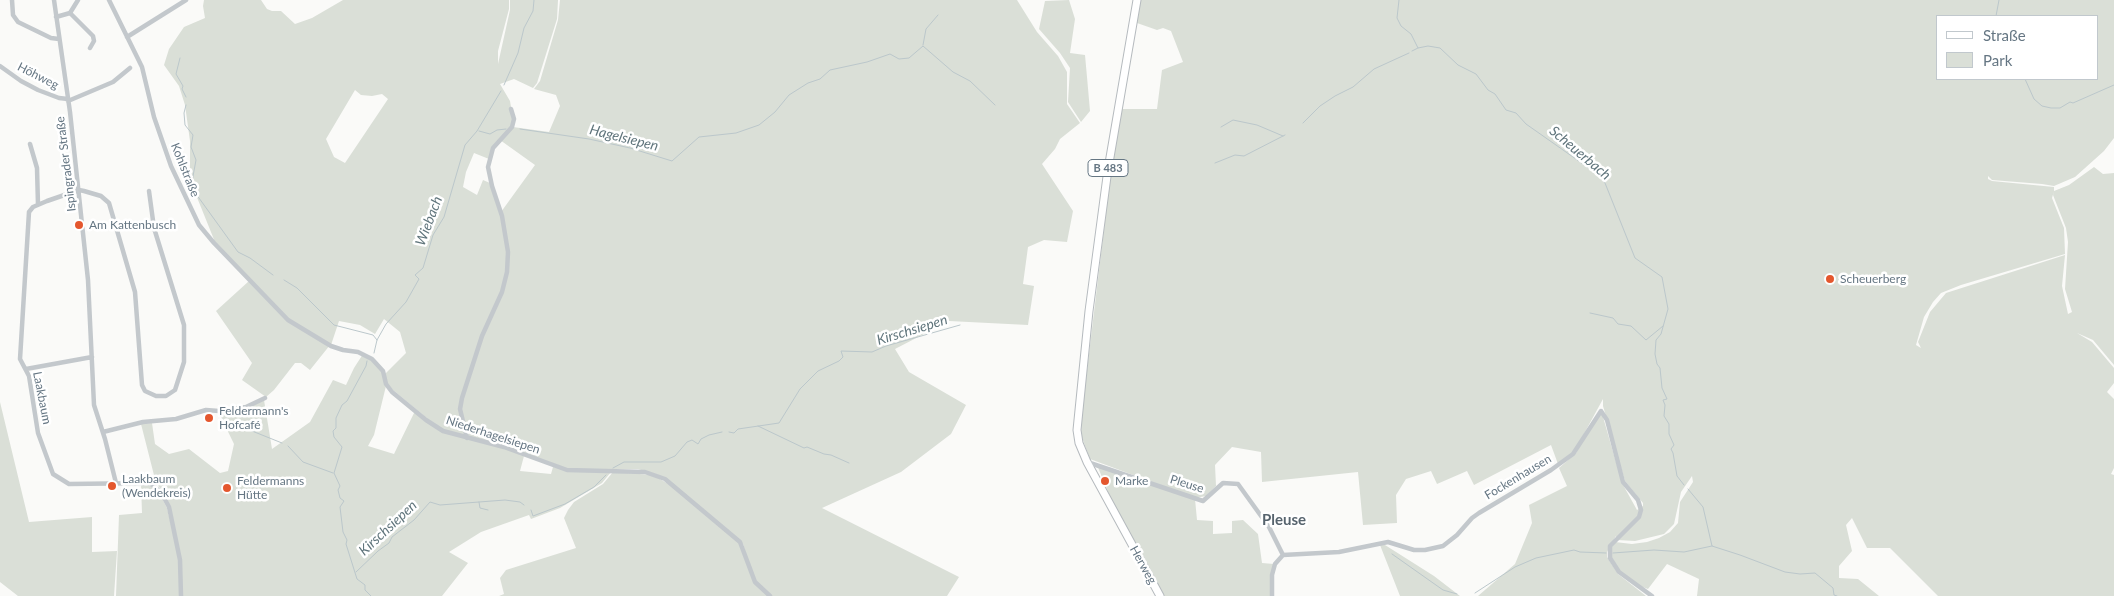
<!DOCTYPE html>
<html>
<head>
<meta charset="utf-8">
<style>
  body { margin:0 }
  #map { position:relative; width:2114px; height:596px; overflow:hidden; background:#fafaf8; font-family:Lato,sans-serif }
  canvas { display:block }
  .legend { position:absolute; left:1936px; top:15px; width:162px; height:65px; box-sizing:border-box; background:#fff; border:1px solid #c1c8cd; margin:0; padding:6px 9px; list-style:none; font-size:15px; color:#657683 }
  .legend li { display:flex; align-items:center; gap:10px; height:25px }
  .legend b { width:25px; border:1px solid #c1c8cd }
</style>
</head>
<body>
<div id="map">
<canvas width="2114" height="596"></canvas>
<ul class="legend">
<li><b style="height:6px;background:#fff"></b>Straße</li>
<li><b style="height:14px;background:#dadfd7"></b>Park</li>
</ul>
</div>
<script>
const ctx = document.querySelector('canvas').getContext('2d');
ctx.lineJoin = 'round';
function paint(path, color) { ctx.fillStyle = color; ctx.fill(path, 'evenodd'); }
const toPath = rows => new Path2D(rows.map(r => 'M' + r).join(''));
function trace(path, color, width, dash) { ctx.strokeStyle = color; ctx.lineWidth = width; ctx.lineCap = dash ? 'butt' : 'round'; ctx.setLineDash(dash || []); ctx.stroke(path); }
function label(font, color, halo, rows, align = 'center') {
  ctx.font = font + ' Lato,sans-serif'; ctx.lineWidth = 5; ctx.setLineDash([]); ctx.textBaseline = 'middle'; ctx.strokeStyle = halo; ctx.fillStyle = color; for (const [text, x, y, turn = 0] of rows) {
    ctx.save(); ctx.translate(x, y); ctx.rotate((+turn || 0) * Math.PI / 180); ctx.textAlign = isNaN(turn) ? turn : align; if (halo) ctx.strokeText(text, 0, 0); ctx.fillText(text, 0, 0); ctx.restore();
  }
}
paint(toPath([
  [204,0,261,0,267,9,272,11,281,11,295,24,312,18,343,0,509,0,509,9,498,51,498,64,510,10,510,0,558,0,557,19,537,83,533,88,514,79,500,84,510,101,513,119,512,127,495,143,489,159,474,153,466,172,463,187,477,195,483,180,490,183,501,212,535,165,500,140,513,127,549,132,560,106,556,95,534,89,540,81,558,20,560,0,1017,0,1037,32,1058,56,1067,72,1067,104,1080,123,1060,139,1055,149,1042,164,1073,211,1067,242,1044,240,1028,247,1023,284,1034,286,1028,325,949,321,895,349,909,372,966,405,951,434,901,472,822,508,959,577,947,596,499,596,504,594,500,578,506,570,576,548,564,518,568,510,574,502,603,484,613,472,653,475,670,485,739,543,752,577,754,582,763,589,755,581,743,544,739,539,666,478,638,469,567,469,505,447,468,438,461,409,463,398,482,336,486,335,481,336,460,409,466,437,443,430,435,425,387,385,385,374,406,353,400,332,384,319,375,334,360,325,339,321,331,345,289,319,330,345,310,370,301,363,295,363,274,390,266,397,242,380,252,363,216,311,249,281,283,314,215,242,190,180,190,141,185,105,179,86,164,65,169,49,184,27,205,18,203,6],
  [355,90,361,95,372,96,382,94,388,99,345,163,334,157,326,139],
  [1069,0,1075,19,1070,53,1085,55,1087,77,1090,111,1081,122,1068,102,1070,68,1060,53,1039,29,1045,1],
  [1141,0,2114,0,2114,138,2104,151,2075,177,2054,186,2042,184,1992,180,1988,176,1988,179,1992,181,2054,187,2054,191,2069,185,2094,167,2103,174,2114,173,2114,365,2093,340,2077,333,2092,342,2114,368,2114,383,2107,392,2114,399,2114,468,2111,474,2114,475,2114,596,1938,596,1890,548,1867,548,1852,518,1846,525,1852,551,1839,566,1839,578,1858,579,1879,596,1697,596,1699,579,1667,564,1648,589,1637,585,1621,572,1612,558,1611,546,1615,542,1632,544,1647,542,1659,538,1670,532,1678,523,1680,502,1693,482,1692,476,1681,492,1674,524,1664,534,1635,541,1617,540,1616,536,1607,552,1607,557,1618,574,1646,596,1478,596,1515,564,1532,523,1529,505,1567,486,1559,468,1576,453,1601,410,1622,483,1637,510,1643,506,1643,503,1625,481,1603,406,1603,399,1574,452,1558,464,1551,445,1474,485,1467,471,1437,484,1431,471,1406,479,1396,495,1397,523,1363,525,1358,472,1262,482,1261,452,1232,447,1215,465,1216,486,1206,496,1195,498,1090,459,1081,435,1082,412,1112,163,1121,109,1157,109,1162,70,1183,62,1171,31,1163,28,1157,30,1137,23],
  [1938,16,2098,16,2098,79,1938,79],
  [2054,191,2053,195,2066,228,2068,242,2065,289,2072,312,2068,314,2062,286,2065,255,1946,293,1930,312,1918,342,1921,348,1916,345,1924,317,1933,302,1941,293,1961,285,2065,254,2064,228,2052,198],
  [363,354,369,357,382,372,386,386,374,435,368,446,394,454,415,411,434,427,504,448,524,456,520,471,551,474,553,467,611,472,602,483,560,508,531,519,529,515,481,532,449,552,468,563,442,596,182,596,182,567,173,521,167,497,156,483,141,424,152,423,155,444,169,454,189,449,220,473,228,471,234,444,219,413,264,400,272,449,310,422,333,380,346,385,354,368],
  [0,402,29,522,92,517,92,552,117,551,114,596,18,596,0,582],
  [1097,465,1195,499,1197,520,1213,521,1213,534,1232,533,1232,521,1243,520,1258,534,1262,563,1274,564,1272,596,1164,596,1111,499],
  [141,485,151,485,157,488,167,508,180,562,180,596,116,596,119,515,142,513],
  [1380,545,1385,545,1434,576,1460,596,1400,596]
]), '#dadfd7');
trace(toPath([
  [1399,0,1397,18,1401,26,1411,34,1418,48,1428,46,1440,48,1458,65,1476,74,1488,90,1495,94,1506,110,1516,113,1526,124,1593,171,1605,183,1635,258,1662,277,1668,309,1661,334,1656,340,1655,354,1657,364,1660,368,1662,388,1667,399,1663,400,1665,405,1664,416,1669,424,1669,434,1674,445,1671,449,1673,453,1677,476,1684,485],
  [1996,16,1999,0],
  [923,45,926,29,938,15],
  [1412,51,1418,48],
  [180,58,176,74,183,86,182,89,186,97],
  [2025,79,2034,99,2042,106,2051,108,2060,108,2070,102,2073,103,2114,85],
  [504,85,518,53,524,28,533,11,534,0],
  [186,105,184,113,185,125,193,135,191,147,196,160,191,187,238,252,250,258,273,275],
  [1303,123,1320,106,1335,96,1353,87,1374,69,1409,53],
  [1221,127,1233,120,1257,125,1283,136],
  [520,129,589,139,630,148,672,161,699,137,736,133,759,125,775,112,789,95,808,83,820,79,830,70,867,62,890,54,899,59,909,58,923,46,953,72,970,81,995,105],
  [479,131,490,134,497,130,506,129],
  [1215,163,1235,155,1244,156,1285,135],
  [284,280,297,288,334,325,373,335,377,340],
  [1590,313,1613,318,1618,324,1631,326,1646,340,1663,326],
  [374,353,377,340,386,324,406,302,419,279,415,275,423,268,433,235,444,217,465,145,477,131,501,91],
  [367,361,366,366,347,401,342,405,336,418,336,428,333,431,334,437,342,447,334,473,340,486,338,490,340,498,344,501,340,507,343,532,347,540,346,544,357,579,365,585,365,590,371,596],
  [232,423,282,443],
  [758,426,804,448,807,447,824,454,831,455,849,463],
  [729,432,734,433,738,429,779,423,800,389,818,371,839,361,843,357,841,351,872,352,886,346,960,325],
  [288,446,303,462,333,473],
  [613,468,624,462,661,462,675,456,687,442,692,440,698,444,701,439,709,435,722,432],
  [1688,489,1703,507,1712,546,1740,555,1785,572,1800,574,1815,573,1833,588,1834,595,1837,596],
  [479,502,480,508,488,510],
  [531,510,533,516,565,504,594,487,606,475],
  [1613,553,1654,550,1684,552,1712,546],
  [1392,554,1443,590,1457,594],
  [356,572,378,551,389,543,392,537,414,520,430,502,440,505,505,500,520,502,524,505],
  [1475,593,1515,567,1536,558,1574,550,1580,552,1606,553]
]), '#bbc7cb', 1);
const primary = toPath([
  [1137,0,1108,169,1089,311,1077,430,1079,443,1087,462,1160,596]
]);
trace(primary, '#b5babe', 9);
trace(toPath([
  [12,0,13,15,18,22,51,38,59,39],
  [54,0,70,112,88,280,94,405,105,439,116,483],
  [109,0,142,67,154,117,171,166,199,225,214,243,288,320,331,346,343,350,358,352,372,359,383,371,386,384,392,392,426,420,443,431,504,447,567,470,645,472,665,479,740,542,755,582,770,596],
  [70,13,93,36,94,41,90,48],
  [56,17,70,13,78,0],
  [127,37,186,0],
  [0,66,21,81,38,90,59,98,68,99],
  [68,101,113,82,130,68],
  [30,144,37,168,38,205],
  [149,191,154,228,184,325,184,362,175,390,166,396,156,396,145,391,142,385,135,292,109,203,101,196,84,191,79,190,47,201,33,207,29,212,20,359,29,376,38,433,53,474,69,484,150,483,161,492,169,507,180,560,181,596],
  [26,369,92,357],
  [103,432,143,422,176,419,206,410,219,411,246,407,265,398],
  [467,438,460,409,462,398,482,336,502,292,507,272,508,252,502,216,492,186,488,167,493,148,512,127,514,119,511,109],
  [1087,462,1203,501,1223,483,1238,484,1269,527,1283,555,1275,564,1272,575,1272,596],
  [1283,555,1339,552,1388,542,1414,550,1425,550,1443,546,1457,535,1472,518,1479,513,1551,470,1573,454,1601,411,1607,420,1623,482,1638,500,1641,510,1639,517,1610,546,1610,558,1619,572,1652,596]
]), '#c3c8cc', 4.5);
trace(primary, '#fff', 7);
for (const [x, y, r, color] of [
  [79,225,5,"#e4572e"],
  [1830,279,5,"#e4572e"],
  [209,418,5,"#e4572e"],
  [1105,481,5,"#e4572e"],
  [112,486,5,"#e4572e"],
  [227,488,5,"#e4572e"]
]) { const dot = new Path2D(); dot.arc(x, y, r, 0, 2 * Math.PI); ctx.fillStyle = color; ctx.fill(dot); trace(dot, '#fff', 2); }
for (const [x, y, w] of [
  [1108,168,40]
]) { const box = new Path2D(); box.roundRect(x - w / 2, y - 8.5, w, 17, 4); ctx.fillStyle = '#fff'; ctx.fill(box); trace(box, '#657683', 1); }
label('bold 11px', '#657683', null, [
  ["B 483",1108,168]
]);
label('12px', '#657683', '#fff', [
  ["Höhweg",38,76,27],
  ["Ispingrader Straße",66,164,-97],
  ["Kohlstraße",185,170,68],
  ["Laakbaum",42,398,79],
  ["Niederhagelsiepen",493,435,18],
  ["Fockenhausen",1518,477,-31],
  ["Pleuse",1187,484,17],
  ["Herweg",1143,565,61]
]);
label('12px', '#657683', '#fff', [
  ["Am Kattenbusch",89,225],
  ["Scheuerberg",1840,279],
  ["Feldermann's",219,411],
  ["Hofcafé",219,425],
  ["Laakbaum",122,479],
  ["(Wendekreis)",122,493],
  ["Feldermanns",237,481],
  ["Hütte",237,495],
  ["Marke",1115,481]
], 'left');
label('italic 14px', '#60757c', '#fff', [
  ["Hagelsiepen",624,138,14],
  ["Scheuerbach",1580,153,40],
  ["Wiebach",429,221,-69],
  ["Kirschsiepen",912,330,-17],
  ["Kirschsiepen",388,528,-43]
]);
label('bold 15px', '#57646e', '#fff', [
  ["Pleuse",1284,520]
]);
</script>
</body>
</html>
